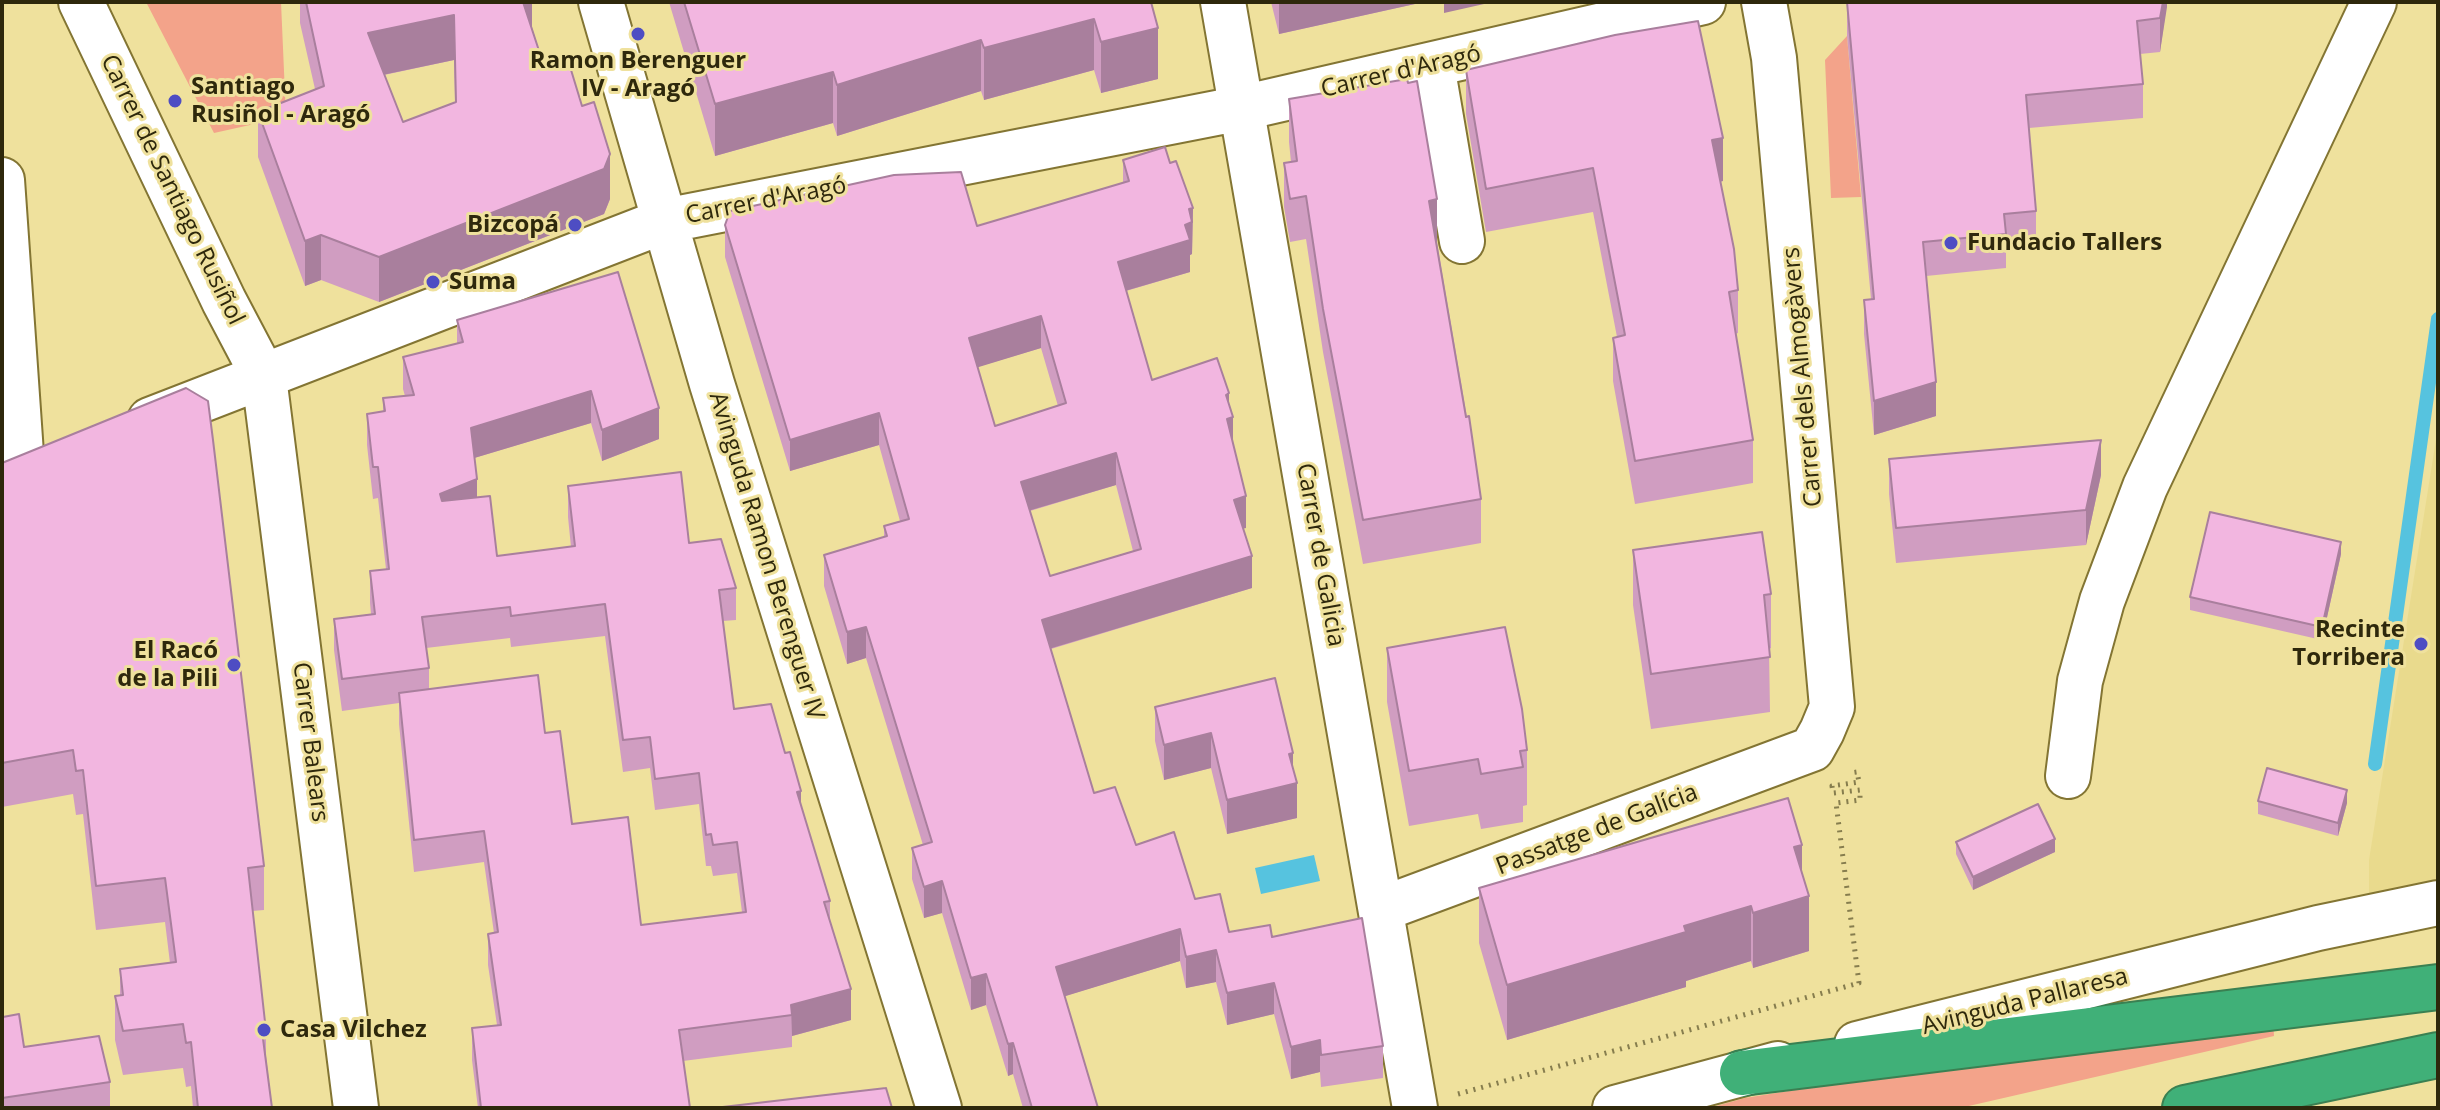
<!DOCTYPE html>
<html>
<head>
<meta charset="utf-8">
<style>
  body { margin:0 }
  #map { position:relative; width:2440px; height:1110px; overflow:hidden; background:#efe19d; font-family:"Open Sans",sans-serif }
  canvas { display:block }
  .frame { position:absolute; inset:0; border:4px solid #2e280c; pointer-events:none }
</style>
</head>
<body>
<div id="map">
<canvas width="2440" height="1110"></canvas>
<div class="frame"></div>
</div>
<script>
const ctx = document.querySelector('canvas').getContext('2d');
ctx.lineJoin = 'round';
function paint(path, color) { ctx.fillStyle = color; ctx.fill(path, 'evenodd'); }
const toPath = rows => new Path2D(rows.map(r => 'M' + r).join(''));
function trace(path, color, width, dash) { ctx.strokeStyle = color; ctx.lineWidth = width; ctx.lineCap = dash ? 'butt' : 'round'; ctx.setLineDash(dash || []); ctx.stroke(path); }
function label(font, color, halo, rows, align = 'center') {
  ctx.font = font + ' "Open Sans",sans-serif'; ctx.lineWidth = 6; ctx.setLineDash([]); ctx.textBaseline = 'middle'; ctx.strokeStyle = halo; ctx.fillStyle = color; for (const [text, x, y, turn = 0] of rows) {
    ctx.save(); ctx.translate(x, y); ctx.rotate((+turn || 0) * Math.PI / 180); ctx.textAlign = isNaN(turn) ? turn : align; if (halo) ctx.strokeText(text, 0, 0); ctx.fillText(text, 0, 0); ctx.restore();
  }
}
paint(toPath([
  [2438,427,2438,896,2369,907,2369,860]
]), '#e9da8d');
paint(toPath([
  [146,2,281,2,286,117,214,133],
  [1847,36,1861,197,1831,198,1825,60],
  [2273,1018,2274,1036,1960,1108,1709,1108,1745,1098,2085,1043]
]), '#f3a38a');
paint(toPath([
  [1314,855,1320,881,1261,894,1255,868]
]), '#56c3df');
trace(toPath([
  [2375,764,2438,319]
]), '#56c3df', 14);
const minor = toPath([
  [81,2,224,301,264,377,356,1108],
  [601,2,712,384,939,1108],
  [1223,2,1415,1108],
  [1432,65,1462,241],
  [2,180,22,468],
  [150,420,664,221,1242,108,1703,2],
  [2068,776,2080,681,2102,601,2145,487,2374,2],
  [1382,909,1812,749,1822,731,1832,707,1774,58,1764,2],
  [1857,1044,2318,928,2438,903],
  [1615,1108,1778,1064]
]);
const highway = toPath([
  [1742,1073,2438,987],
  [2185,1108,2438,1055]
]);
trace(minor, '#837533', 48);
trace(highway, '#3a8052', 48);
trace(toPath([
  [1458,1094,1859,983,1836,803,1860,800,1860,790,1833,793,1832,786,1859,782,1857,772,1850,773]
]), '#867d4e', 5, [2, 6]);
trace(minor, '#fff', 44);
trace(highway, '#40b078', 44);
paint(toPath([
  [300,2,532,2,532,27,545,69,610,199,604,214,379,302,321,280,305,286,258,157,258,112,315,89,300,23],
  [454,60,455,102,403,122,384,75],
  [669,2,1151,2,1158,79,1101,93,1094,70,984,100,981,91,837,136,833,123,715,156],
  [1271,2,1424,2,1279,34],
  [1847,2,2167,2,2160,52,2140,54,2143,84,2143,118,2029,128,2036,211,2036,245,2006,248,2006,268,1926,276,1936,416,1874,435,1864,334,1864,300,1871,299,1847,36],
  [1466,70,1723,181,1720,182,1738,290,1738,333,1735,334,1753,440,1753,483,1635,504,1613,381,1613,338,1617,337,1593,212,1486,232,1466,114],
  [1289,99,1437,243,1481,499,1481,543,1363,564,1323,352,1306,239,1290,242,1284,207,1284,163,1291,162,1289,142],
  [1123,160,1170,163,1193,208,1192,254,1190,255,1190,272,1126,291,1152,380,1229,403,1233,446,1246,528,1243,528,1252,588,1051,649,1094,793,1136,845,1229,932,1272,937,1383,1046,1383,1078,1321,1087,1320,1072,1291,1079,1274,1014,1227,1025,1216,982,1186,988,1180,961,1065,996,1098,1108,1023,1108,1013,1074,1008,1076,986,1005,971,1010,942,913,924,918,912,879,912,848,923,845,866,658,847,664,824,586,824,555,884,537,884,526,900,521,879,445,790,471,725,257,725,225,977,226,1123,183],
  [1041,348,1058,406,995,426,977,367],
  [1116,485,1133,551,1050,576,1030,511],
  [618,272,659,439,602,461,591,423,474,458,477,497,497,556,571,547,568,517,568,486,689,543,736,588,736,620,723,621,734,709,801,806,830,901,830,922,851,1020,792,1036,792,1047,683,1061,690,1108,478,1108,472,1060,472,1028,497,1025,488,965,488,934,494,933,484,862,414,872,399,724,399,703,342,711,334,650,334,619,371,614,370,603,370,571,386,569,378,498,373,499,367,445,367,414,383,412,383,398,405,396,403,389,403,357,457,344,457,320],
  [605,636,623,772,650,768,655,810,699,804,706,866,711,866,713,876,737,873,742,912,641,925,572,824,545,733,429,689,429,668,426,648,510,638,511,647],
  [1889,459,2101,475,2086,545,1896,563,1889,494],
  [2,463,264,866,264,910,252,911,266,1031,266,1056,272,1108,193,1108,191,1086,186,1087,183,1068,123,1075,115,1040,115,996,120,995,120,969,170,963,165,922,96,930,83,814,76,815,73,794,2,807],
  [1633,550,1771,594,1771,648,1769,649,1770,712,1651,729,1633,605],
  [2341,554,2322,640,2190,610,2190,597],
  [1387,648,1527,750,1527,805,1523,806,1523,822,1481,829,1478,814,1409,826,1387,702],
  [1155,707,1293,768,1297,818,1227,834,1211,768,1164,780,1155,741],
  [2258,801,2347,803,2338,836,2258,814],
  [1956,842,2055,852,1973,890,1956,854],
  [1802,874,1809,951,1753,968,1751,961,1686,981,1686,987,1507,1040,1479,943,1479,888],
  [2,1010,3,1017,24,1047,110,1082,110,1108,2,1108]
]), '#d09dc1');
paint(toPath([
  [521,2,532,2,532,37],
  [1279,2,1424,2,1279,34],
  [1444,2,1493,2,1444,13],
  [2163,2,2167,2,2167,7,2160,52,2160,18],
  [454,15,454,60,368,78,368,33],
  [1094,19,1094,70,984,100,984,48],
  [1158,28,1158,79,1101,93,1101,42],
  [981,40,981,91,837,136,837,85],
  [833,72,833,123,715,156,715,104],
  [1723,138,1723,181,1712,183,1712,140],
  [610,154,610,199,604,214,379,302,379,257],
  [1437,199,1437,243,1429,244,1429,201],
  [1193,208,1192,254,1190,255,1190,272,1118,293,1118,262,1185,225,1189,209],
  [321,235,321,280,305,286,305,241],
  [1041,316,1041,348,969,370,969,338],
  [1936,382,1936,416,1874,435,1874,401],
  [591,391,591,423,471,459,471,428],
  [1229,393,1229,418,1233,417,1233,448,1227,451,1226,395],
  [659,408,659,439,602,461,602,430],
  [879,413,879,445,790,471,790,440],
  [2101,440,2101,475,2086,545,2086,510],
  [1116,453,1116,485,1021,513,1021,482],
  [477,479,477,511,440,525,440,494],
  [1246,496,1246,528,1234,531,1234,500],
  [2341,542,2341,554,2322,640,2322,627],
  [1252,556,1252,588,1042,651,1042,620],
  [866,627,866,658,847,664,847,632],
  [1211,733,1211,768,1164,780,1164,745],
  [1293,753,1293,784,1297,783,1297,818,1227,834,1227,800,1289,754],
  [2347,790,2347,803,2338,836,2338,823],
  [801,791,801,822,797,792],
  [2055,839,2055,852,1973,890,1973,877],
  [1802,845,1802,898,1809,896,1809,951,1753,968,1753,913,1794,847],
  [942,881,942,913,924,918,924,887],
  [1751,906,1751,961,1686,981,1686,987,1507,1040,1507,985,1684,926],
  [1180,929,1180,961,1056,999,1056,967],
  [1216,950,1216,982,1186,988,1186,957],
  [986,974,986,1005,971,1010,971,978],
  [1274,983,1274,1014,1227,1025,1227,993],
  [851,989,851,1020,792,1036,791,1005],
  [1320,1040,1320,1072,1291,1079,1291,1047],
  [1013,1043,1013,1074,1008,1076,1008,1044]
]), '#a97f9d');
const building = toPath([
  [306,2,523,2,545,69,568,60,582,106,594,102,610,154,604,169,379,257,321,235,305,241,258,112,324,86,306,2],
  [454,15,456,102,403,122,368,33,454,15],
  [684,2,1151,2,1158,28,1101,42,1094,19,984,48,981,40,837,85,833,72,715,104,684,2],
  [1847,2,2163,2,2160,18,2137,21,2143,84,2026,95,2036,211,2004,214,2006,234,1923,242,1936,382,1874,401,1864,300,1874,299,1847,2],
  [1698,21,1723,138,1712,140,1734,249,1738,290,1729,292,1753,440,1635,461,1613,338,1625,335,1593,168,1486,189,1466,70,1615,35,1698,21],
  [1407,79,1408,83,1417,81,1437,199,1429,201,1466,417,1469,416,1481,499,1363,520,1323,309,1306,196,1290,199,1284,163,1297,161,1289,99,1407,79],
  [1165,147,1170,163,1176,161,1193,208,1189,209,1192,222,1185,225,1190,240,1118,262,1152,380,1217,358,1229,393,1226,395,1233,417,1227,419,1246,496,1234,500,1252,556,1042,620,1094,793,1115,787,1136,845,1174,832,1195,899,1220,894,1229,932,1270,925,1272,937,1362,918,1383,1046,1321,1055,1320,1040,1291,1047,1274,983,1227,993,1216,950,1186,957,1180,929,1056,967,1098,1108,1032,1108,1013,1043,1008,1044,986,974,971,978,942,881,924,887,912,848,932,842,866,627,847,632,824,555,887,536,884,526,909,519,879,413,790,440,725,225,730,211,894,175,961,172,977,226,1129,181,1123,160,1165,147],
  [1041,316,1066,403,995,426,969,338,1041,316],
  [1116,453,1141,549,1050,576,1021,482,1116,453],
  [618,272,659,408,602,430,591,391,471,428,477,479,440,494,442,501,490,496,497,556,575,546,568,486,681,472,689,543,721,539,736,588,719,590,734,709,771,704,785,753,790,752,801,791,797,792,830,901,824,902,851,989,791,1005,792,1015,679,1030,690,1108,481,1108,472,1028,501,1025,488,934,498,932,484,831,414,840,399,693,538,675,545,733,560,731,572,824,628,817,641,925,746,912,737,842,713,845,711,834,706,835,699,773,655,779,650,737,623,740,605,604,511,616,510,607,422,617,429,668,342,679,334,619,375,614,370,571,389,569,378,467,373,467,367,414,385,411,383,398,414,395,403,357,463,342,457,320,618,272],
  [186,388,208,401,213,440,264,866,248,868,266,1031,262,1031,272,1108,198,1108,191,1042,186,1043,183,1024,123,1031,115,996,123,995,120,969,176,962,165,878,96,886,83,770,76,771,73,750,2,763,2,463,186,388],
  [2101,440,2086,510,1896,528,1889,459,2101,440],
  [2210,512,2341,542,2322,627,2190,597,2210,512],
  [1762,532,1771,594,1764,595,1770,657,1651,674,1633,550,1762,532],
  [1505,627,1522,709,1527,750,1520,751,1523,767,1481,774,1478,759,1409,771,1387,648,1505,627],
  [1275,678,1293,753,1289,754,1297,783,1227,800,1211,733,1164,745,1155,707,1275,678],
  [2267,768,2347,790,2338,823,2258,801,2267,768],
  [1788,798,1802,845,1794,847,1809,896,1753,913,1751,906,1684,926,1686,932,1507,985,1479,888,1788,798],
  [2038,804,2055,839,1973,877,1956,842,2038,804],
  [2,1010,3,1017,19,1014,24,1047,99,1036,110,1082,2,1098,2,1010],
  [886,1088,892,1108,714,1108,886,1088]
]);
paint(building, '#f2b6e0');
trace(building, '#a97f9d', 2);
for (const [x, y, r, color] of [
  [638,34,8,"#4e4dc3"],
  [175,101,8,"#4e4dc3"],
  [575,225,8,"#4e4dc3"],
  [1951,243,8,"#4e4dc3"],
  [433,282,8,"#4e4dc3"],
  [2421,644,8,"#4e4dc3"],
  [234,665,8,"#4e4dc3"],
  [264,1030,8,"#4e4dc3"]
]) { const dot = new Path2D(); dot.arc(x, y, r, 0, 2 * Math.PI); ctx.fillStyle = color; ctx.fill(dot); trace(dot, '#efe19d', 3); }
label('bold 24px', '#2e280c', '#efe19d', [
  ["Ramon Berenguer",638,61,"center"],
  ["IV - Aragó",638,89,"center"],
  ["Santiago",191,87],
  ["Rusiñol - Aragó",191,115],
  ["Bizcopá",559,225,"right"],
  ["Fundacio Tallers",1967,243],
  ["Suma",449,282],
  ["Recinte",2405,630,"right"],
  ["Torribera",2405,658,"right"],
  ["El Racó",218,651,"right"],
  ["de la Pili",218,679,"right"],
  ["Casa Vilchez",280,1030]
], 'left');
label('24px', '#2e280c', '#efe19d', [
  ["Carrer d'Aragó",1401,72,-13],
  ["Carrer de Santiago Rusiñol",172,190,64],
  ["Carrer d'Aragó",766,201,-11],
  ["Carrer dels Almogàvers",1803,377,-95],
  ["Carrer de Galicia",1320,555,80],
  ["Avinguda Ramon Berenguer IV",766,556,73],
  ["Carrer Balears",310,742,83],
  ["Passatge de Galícia",1597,830,-21],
  ["Avinguda Pallaresa",2025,1002,-14]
]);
</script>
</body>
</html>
